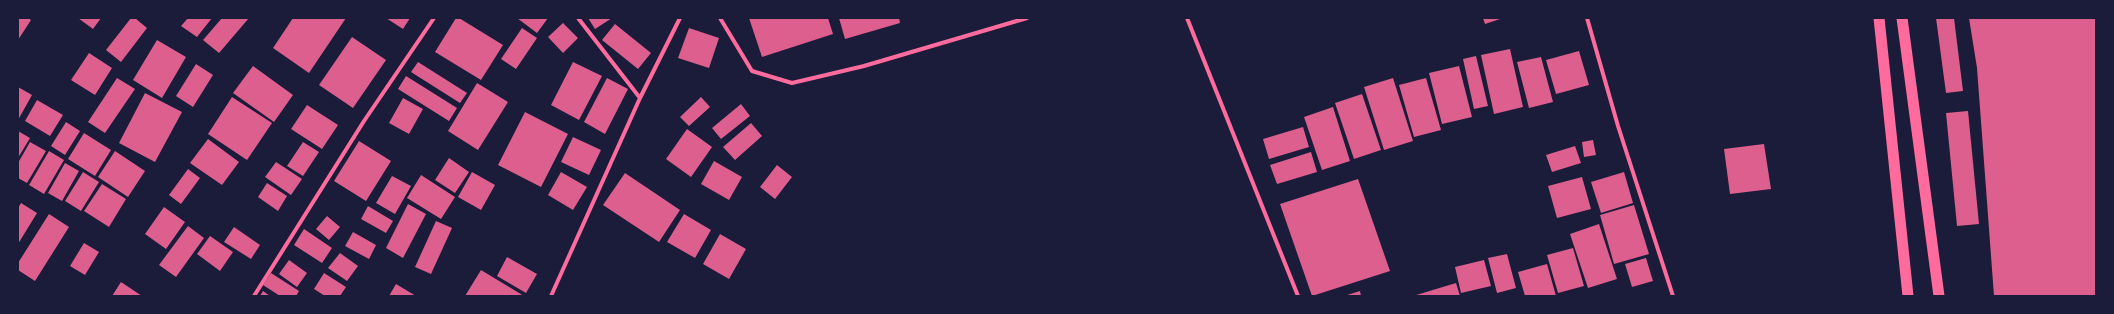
<!DOCTYPE html>
<html>
<head>
<meta charset="utf-8">
<style>
  body { margin:0 }
  #map { position:relative; width:2114px; height:314px; overflow:hidden; background:#1b1b3a; font-family:"Roboto Condensed",sans-serif }
  canvas { display:block }
  .frame { position:absolute; inset:0; border:19px solid #1b1b3a; pointer-events:none }
</style>
</head>
<body>
<div id="map">
<canvas width="2114" height="314"></canvas>
<div class="frame"></div>
</div>
<script>
const ctx = document.querySelector('canvas').getContext('2d');
ctx.lineJoin = 'round';
function paint(path, color) { ctx.fillStyle = color; ctx.fill(path, 'evenodd'); }
const toPath = rows => new Path2D(rows.map(r => 'M' + r).join(''));
function trace(path, color, width, dash) { ctx.strokeStyle = color; ctx.lineWidth = width; ctx.lineCap = dash ? 'butt' : 'round'; ctx.setLineDash(dash || []); ctx.stroke(path); }
paint(toPath([
  [18,18,28,18,31,20,18,40],
  [78,18,101,18,93,29],
  [131,18,135,18,147,28,121,62,106,50],
  [188,18,212,18,197,37,181,26],
  [222,18,249,18,219,53,203,40],
  [293,18,346,18,309,73,273,48],
  [386,18,410,18,403,29],
  [456,18,459,18,503,45,481,80,435,52],
  [517,18,548,18,537,33],
  [588,18,612,18,595,29],
  [749,18,828,18,833,34,762,57],
  [839,18,899,18,900,23,845,39],
  [1483,18,1503,18,1485,24],
  [1936,18,1954,18,1963,91,1946,93],
  [1969,18,2096,18,2096,296,1994,296,1977,68],
  [563,23,578,38,563,53,548,37],
  [615,24,651,53,638,69,602,40],
  [522,28,537,38,516,69,501,59],
  [689,28,719,38,709,68,678,58],
  [352,37,386,60,353,108,319,85],
  [157,40,186,57,162,98,133,80],
  [1510,49,1523,107,1494,114,1481,55],
  [1579,51,1589,85,1556,94,1546,60],
  [89,53,112,68,95,95,71,80],
  [1476,56,1488,106,1474,109,1463,59],
  [1541,57,1553,102,1529,108,1517,62],
  [418,62,467,93,460,103,411,72],
  [573,62,602,76,579,120,551,105],
  [196,64,213,75,193,107,176,96],
  [253,66,293,95,274,122,233,93],
  [1459,66,1472,117,1442,124,1429,73],
  [406,76,457,108,449,121,398,89],
  [117,78,135,89,105,133,88,122],
  [607,78,628,89,605,134,584,122],
  [1393,78,1413,141,1384,150,1364,87],
  [1426,78,1441,130,1414,137,1399,85],
  [477,83,508,102,478,150,448,131],
  [18,87,32,95,18,120],
  [145,93,182,112,155,162,119,143],
  [1362,94,1381,150,1354,159,1335,103],
  [232,97,272,123,247,160,208,134],
  [701,97,710,107,689,126,680,117],
  [403,98,423,109,409,134,389,123],
  [37,100,63,115,50,136,25,121],
  [741,104,750,116,721,139,712,128],
  [307,105,338,125,322,149,291,129],
  [1333,107,1350,161,1322,170,1304,117],
  [1968,111,1979,224,1957,226,1946,113],
  [525,112,568,134,541,187,498,165],
  [66,122,80,131,65,155,51,146],
  [751,123,762,136,735,160,723,147],
  [1303,127,1309,147,1269,159,1263,139],
  [687,129,712,147,691,177,666,159],
  [18,131,30,138,18,158],
  [84,133,111,150,95,176,68,159],
  [573,137,601,150,589,175,561,162],
  [208,139,239,162,222,185,190,163],
  [1593,140,1596,155,1584,157,1582,142],
  [359,141,391,161,366,201,334,181],
  [30,142,46,151,27,183,18,178,18,163],
  [303,142,319,152,303,176,287,166],
  [1764,144,1771,189,1730,194,1724,149],
  [1575,146,1581,163,1552,172,1546,155],
  [49,151,64,160,44,194,29,185],
  [115,151,145,171,128,197,98,177],
  [1311,152,1317,172,1277,184,1270,165],
  [449,158,469,172,455,193,435,180],
  [714,161,742,177,729,200,701,184],
  [276,162,302,179,291,195,265,177],
  [65,163,79,171,62,201,48,193],
  [777,165,792,177,775,199,760,187],
  [188,169,200,178,181,204,169,195],
  [83,172,99,182,81,211,65,201],
  [472,172,495,185,481,210,458,197],
  [561,172,587,187,573,210,548,195],
  [1624,172,1633,203,1601,213,1591,182],
  [625,173,680,210,659,242,603,205],
  [421,175,455,197,441,219,407,198],
  [392,176,411,186,395,214,376,203],
  [1582,177,1591,209,1557,218,1548,186],
  [1358,179,1390,271,1312,296,1280,204],
  [267,183,287,196,278,211,258,197],
  [102,184,126,199,109,227,84,211],
  [21,203,37,213,18,244,18,208],
  [408,204,426,214,403,258,386,248],
  [1634,205,1649,254,1614,264,1600,215],
  [368,206,393,221,386,233,361,219],
  [164,207,185,222,166,249,145,234],
  [49,214,69,227,35,281,18,270,18,263],
  [684,214,711,230,695,258,667,242],
  [327,216,340,227,329,240,316,229],
  [436,221,452,228,431,274,415,267],
  [1599,224,1617,279,1588,288,1570,234],
  [188,226,204,238,176,277,159,265],
  [234,227,260,245,251,259,224,242],
  [304,229,332,248,322,263,294,245],
  [353,232,376,245,369,259,345,246],
  [720,234,746,249,729,279,703,264],
  [210,236,233,252,220,271,197,254],
  [84,243,99,252,85,275,70,266],
  [1573,248,1584,286,1558,293,1547,255],
  [340,253,358,266,347,281,328,268],
  [1507,254,1516,288,1497,293,1488,258],
  [507,257,537,274,526,293,497,276],
  [1646,258,1653,281,1632,287,1625,264],
  [289,260,307,273,297,287,279,274],
  [1484,260,1491,286,1461,293,1455,267],
  [1547,264,1556,296,1525,296,1518,272],
  [481,270,524,296,465,296],
  [271,273,299,291,296,296,280,296,263,285],
  [324,273,346,287,340,296,325,296,314,289],
  [121,282,142,296,112,296],
  [1456,283,1460,296,1413,296],
  [396,284,416,296,389,296],
  [263,291,270,296,260,296],
  [1360,291,1361,296,1344,296]
]), '#dd5f8e');
trace(toPath([
  [578,18,640,98],
  [720,18,752,71,792,83,864,66,1027,18],
  [1187,18,1298,296],
  [1587,18,1618,126,1673,296],
  [254,296,364,121,434,18],
  [551,296,640,98,680,18]
]), '#ff6b9d', 4);
trace(toPath([
  [1879,18,1908,296],
  [1902,18,1939,296]
]), '#ff6b9d', 11);
</script>
</body>
</html>
